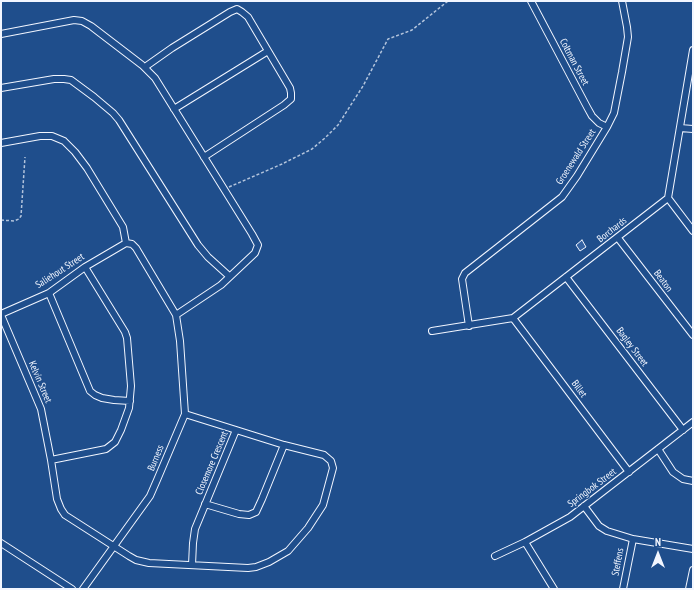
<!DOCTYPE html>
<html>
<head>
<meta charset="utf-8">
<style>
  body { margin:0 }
  #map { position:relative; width:694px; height:590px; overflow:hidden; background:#1f4e8c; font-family:"PT Sans Narrow",sans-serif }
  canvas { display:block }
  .frame { position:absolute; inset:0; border:2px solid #f2f6ff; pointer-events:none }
  .north { position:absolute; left:638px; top:534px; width:40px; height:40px; -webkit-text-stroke:3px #1f4e8c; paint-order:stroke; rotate:0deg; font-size:11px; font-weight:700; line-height:16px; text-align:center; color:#f2f6ff }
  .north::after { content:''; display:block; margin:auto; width:14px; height:18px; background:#f2f6ff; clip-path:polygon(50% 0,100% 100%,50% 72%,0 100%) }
</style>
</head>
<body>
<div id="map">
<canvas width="694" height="590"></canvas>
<div class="frame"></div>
<div class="north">N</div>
</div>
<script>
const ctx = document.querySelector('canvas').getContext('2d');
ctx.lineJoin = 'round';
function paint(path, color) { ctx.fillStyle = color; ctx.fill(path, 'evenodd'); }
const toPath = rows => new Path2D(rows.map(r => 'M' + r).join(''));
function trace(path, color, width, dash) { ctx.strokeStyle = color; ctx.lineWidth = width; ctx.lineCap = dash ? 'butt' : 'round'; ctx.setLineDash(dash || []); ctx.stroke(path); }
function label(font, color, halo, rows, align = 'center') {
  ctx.font = font + ' "PT Sans Narrow",sans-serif'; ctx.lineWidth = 3; ctx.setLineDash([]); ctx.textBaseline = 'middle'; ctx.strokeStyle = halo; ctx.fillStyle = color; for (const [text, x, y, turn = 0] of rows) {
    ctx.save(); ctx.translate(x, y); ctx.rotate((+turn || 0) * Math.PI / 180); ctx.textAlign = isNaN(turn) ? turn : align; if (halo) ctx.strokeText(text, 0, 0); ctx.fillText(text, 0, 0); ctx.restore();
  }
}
const building = toPath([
  [582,240,586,247,580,251,576,245,582,240]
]);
paint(building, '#3563a3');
trace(building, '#f2f6ff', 1);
const minor = toPath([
  [531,1,587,107,592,116,599,123,607,127],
  [1,34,74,20,82,21,91,26,142,65,155,78,252,234,258,245,255,253,221,285,176,315],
  [145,67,172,48,230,12,237,9,242,12,248,17,290,88,291,93,291,99,284,105,204,157],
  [1,88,54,79,64,79,71,80,94,97,113,113,119,120,198,245,208,257,229,276],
  [174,109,268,51],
  [680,128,693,129],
  [1,143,40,136,52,136,64,141,75,152,87,168,123,227,126,243],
  [668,198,693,231],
  [618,238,693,335],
  [566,277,683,430],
  [49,293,90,391,95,395,102,398,114,400,130,401],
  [1,314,49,293,85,267,126,243,132,244,136,248,176,315,180,341,185,414,157,480,150,496,83,589],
  [1,315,41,409,51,460,57,499,61,509,65,515,129,556,136,560,149,563,248,568,256,567,269,562,288,551,308,528,323,505,333,468,331,461,324,455,284,445,185,414],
  [513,318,629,472],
  [469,326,462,279,465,273,562,197,577,176,607,127,614,113,622,72,628,37,627,27,622,1],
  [432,331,513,318,668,198,693,50],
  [658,449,673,472,683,479,693,481],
  [51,460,106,449,115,442,121,430,129,408,131,386,127,338,125,332,85,267],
  [205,504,239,514,249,515,256,512,262,499,284,445],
  [584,506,599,526,607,531,633,539,693,549],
  [525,542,554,589],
  [1,543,72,589],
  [495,556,525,542,570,517,693,422],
  [192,565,193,543,195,529,236,430],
  [623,589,633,539],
  [689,589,693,570]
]);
trace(minor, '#f2f6ff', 8);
trace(toPath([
  [229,187,282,164,312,149,325,138,338,125,363,86,388,39,412,30,448,1],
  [1,220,14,221,19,219,21,216,25,157]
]), '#b3c4dc', 1.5, [3, 2]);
trace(minor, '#1f4e8c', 6);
label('10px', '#f2f6ff', '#1f4e8c', [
  ["Coltman Street",574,62,62],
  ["Groenewald Street",576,157,-57],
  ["Borchards",612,230,-38],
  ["Saliehout Street",60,271,-33],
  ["Beaton",663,281,53],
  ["Bagley Street",632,347,53],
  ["Kelvin Street",40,382,67],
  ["Billet",579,389,53],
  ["Burness",156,458,-68],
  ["Closemore Crescent",212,463,-67],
  ["Springbok Street",592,488,-37],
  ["Steffens",618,562,-79]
]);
</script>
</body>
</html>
